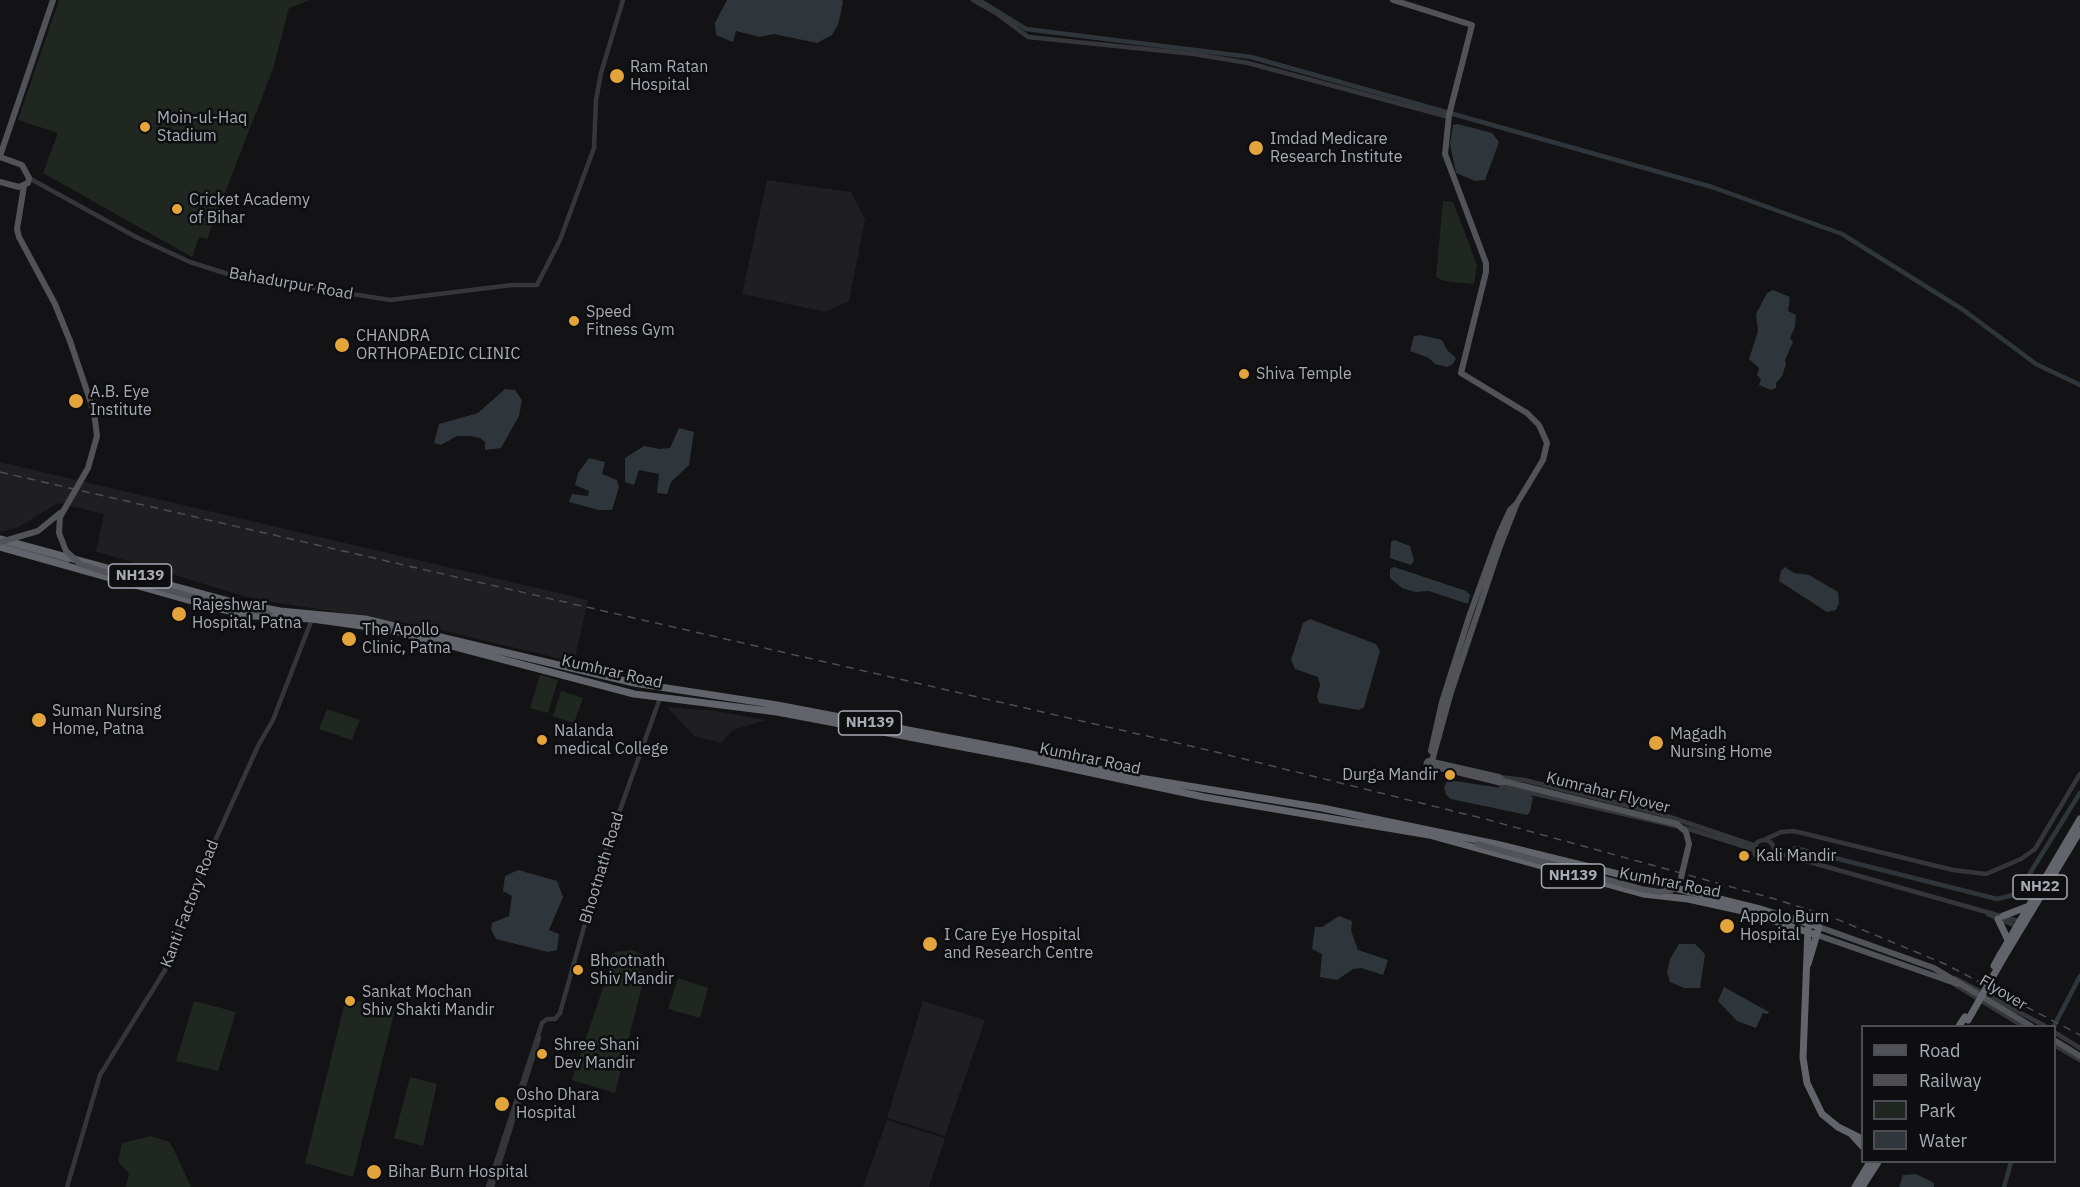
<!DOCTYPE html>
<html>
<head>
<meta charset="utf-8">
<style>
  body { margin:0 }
  #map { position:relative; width:2080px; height:1187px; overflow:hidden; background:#131315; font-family:"IBM Plex Sans",sans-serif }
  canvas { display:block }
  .legend { position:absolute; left:1861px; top:1025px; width:195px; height:138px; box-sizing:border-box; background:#0e0e10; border:2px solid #4b4d52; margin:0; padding:8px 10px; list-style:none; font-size:18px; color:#a6abb4 }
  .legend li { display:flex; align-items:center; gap:12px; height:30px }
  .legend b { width:30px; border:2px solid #4b4d52 }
</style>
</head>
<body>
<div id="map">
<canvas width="2080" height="1187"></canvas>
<ul class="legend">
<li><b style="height:8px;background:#515358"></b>Road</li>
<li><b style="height:8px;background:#4c4e52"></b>Railway</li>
<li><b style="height:16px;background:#202720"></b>Park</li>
<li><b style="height:16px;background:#2e363c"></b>Water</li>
</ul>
</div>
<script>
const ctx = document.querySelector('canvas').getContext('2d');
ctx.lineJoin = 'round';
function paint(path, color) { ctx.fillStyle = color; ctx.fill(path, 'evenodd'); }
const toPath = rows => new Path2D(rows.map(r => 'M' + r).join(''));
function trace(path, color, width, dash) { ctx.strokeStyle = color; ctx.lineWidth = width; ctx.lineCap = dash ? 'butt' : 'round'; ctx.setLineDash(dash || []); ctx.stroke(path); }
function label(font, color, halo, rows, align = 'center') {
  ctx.font = font + ' "IBM Plex Sans",sans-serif'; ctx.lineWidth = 5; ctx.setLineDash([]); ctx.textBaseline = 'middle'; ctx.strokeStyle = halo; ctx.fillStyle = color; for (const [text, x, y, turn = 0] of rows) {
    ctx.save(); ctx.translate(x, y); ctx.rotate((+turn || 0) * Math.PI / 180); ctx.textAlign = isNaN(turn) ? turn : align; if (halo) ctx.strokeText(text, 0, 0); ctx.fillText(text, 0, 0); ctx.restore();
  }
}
paint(toPath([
  [767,180,851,192,865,219,849,301,826,312,742,294],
  [0,462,588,600,574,662,424,626,254,599,98,552,96,552,104,514,58,503,19,527,0,532],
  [667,707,716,711,766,720,733,730,721,743,694,736],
  [923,1001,985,1020,945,1136,887,1118],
  [887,1120,945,1138,929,1187,863,1187]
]), '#1f1f22');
paint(toPath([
  [59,0,310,0,289,8,273,69,207,239,199,237,192,257,43,173,58,133,18,120],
  [1443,201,1453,202,1477,265,1474,284,1444,281,1436,277],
  [540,675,558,680,548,713,530,708],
  [561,691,583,698,574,723,553,716],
  [327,709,360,720,352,740,319,729],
  [632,950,643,955,644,963,639,965,638,970,645,974,615,1093,572,1080,615,952],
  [678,978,708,988,700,1018,668,1009],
  [346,998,395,1010,353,1177,305,1163],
  [194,1001,236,1012,218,1071,176,1061],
  [410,1077,437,1084,423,1146,394,1138],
  [151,1136,169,1142,173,1148,191,1187,126,1187,129,1174,118,1162,122,1143]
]), '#202720');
paint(toPath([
  [727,0,842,0,843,2,838,25,832,35,817,43,774,34,760,37,736,31,733,42,716,35,715,23],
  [1458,124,1492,133,1499,142,1485,180,1475,181,1456,173,1450,144,1453,125],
  [1773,290,1790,297,1788,311,1796,315,1795,327,1790,338,1793,342,1785,360,1786,364,1782,376,1776,383,1776,388,1771,390,1759,385,1761,379,1757,375,1759,368,1749,359,1758,331,1756,314,1767,293],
  [1421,335,1442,340,1447,350,1456,358,1453,364,1447,367,1435,364,1429,358,1410,351,1414,336],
  [505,389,515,390,522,400,519,416,501,448,485,450,485,442,480,438,470,436,457,436,441,445,434,443,439,424,478,413],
  [679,428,694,432,689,465,671,482,667,494,657,493,659,474,639,470,634,485,625,482,625,458,644,446,659,449,670,448],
  [589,458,605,462,602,474,617,480,619,487,612,510,599,510,569,502,572,494,588,496,589,491,575,485,578,473],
  [1394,540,1410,546,1414,561,1411,565,1390,558,1391,542],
  [1394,567,1466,591,1470,595,1468,604,1429,591,1415,592,1402,588,1390,578,1390,569],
  [1785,567,1794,573,1809,575,1838,592,1839,603,1836,610,1827,612,1779,581,1781,571],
  [1310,619,1376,644,1380,651,1364,707,1359,710,1319,703,1317,697,1320,685,1318,677,1295,669,1291,660,1303,623],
  [1448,780,1529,792,1533,798,1530,812,1527,815,1451,799,1446,795,1444,787],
  [518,870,557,881,563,897,549,930,559,934,557,950,548,952,496,939,491,929,492,923,509,916,512,896,503,891,505,876],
  [1339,916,1352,921,1351,931,1358,950,1388,960,1383,975,1361,968,1353,969,1337,980,1320,977,1322,954,1312,949,1315,927,1322,927],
  [1679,944,1695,944,1705,954,1700,988,1684,988,1670,982,1667,972,1670,959],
  [1724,987,1769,1012,1768,1014,1763,1013,1756,1028,1737,1021,1718,1001],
  [1916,1174,1934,1183,1934,1187,1899,1187,1903,1175]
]), '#2e363c');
trace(toPath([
  [979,0,1026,29,1251,57,1712,187,1842,234,1962,309,2036,364,2080,385],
  [1795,848,1997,899,2017,894,2080,793],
  [2054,1026,2080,976],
  [2004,1187,2011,1162]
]), '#2e363c', 4.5);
trace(toPath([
  [973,0,996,13,1028,37,1194,54,1248,63,1449,117],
  [29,178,136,237,190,262,231,275,390,300,512,285,537,285,560,240,594,148,596,100,601,73,623,0],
  [1499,777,1524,780,1661,814,1756,846],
  [1498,782,1501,786,1689,829,1755,850],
  [1764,840,1781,832,1794,831,1953,870,1986,874,2021,859,2035,849,2080,774],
  '1754 850a10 10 0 1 1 20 0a10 10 0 1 1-20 0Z',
  [1774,852,2022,922],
  [1988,914,2018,927],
  [1955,978,2045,1026],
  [1954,984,2023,1026],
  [2054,1032,2080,1048],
  [2054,1045,2080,1060],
  [67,1187,100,1075,165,970,194,887,258,746,273,720,312,619],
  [488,1187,542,1023,547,1019,555,1019,560,1013,605,852,660,698],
  [492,1187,539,1038]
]), '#353639', 4.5);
trace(toPath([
  [1393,0,1472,25,1449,115,1445,154,1486,263,1486,272,1461,373,1527,413,1539,425,1547,443,1543,460,1517,503,1499,549,1451,692,1432,761],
  [0,156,53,0],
  [0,157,22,165,29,178,28,183,19,187,0,182],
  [24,186,17,229,19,237,55,304,70,341],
  [0,544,67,561],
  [1431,751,1442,702,1470,614,1499,534,1510,510,1516,504],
  '1426.5 764a3.5 3.5 0 1 1 7 0a3.5 3.5 0 1 1-7 0Z',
  [1433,762,1499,777,1504,781],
  [1432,766,1498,782,1507,782],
  [1819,927,1934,968,2031,1026],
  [1817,935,1958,984],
  [2054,1040,2080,1056]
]), '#515358', 6);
trace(toPath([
  [0,539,228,601,280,611,365,619,634,683,777,705,1013,750,1134,777,1322,808,1496,844,1760,909,1819,927,1808,964],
  [0,547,220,609,253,616,312,619,391,630,634,694,777,712,1031,760,1204,797,1429,835,1643,894,1688,899,1743,911,1817,935],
  [2003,916,2029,906],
  [1998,919,2008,940],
  [1808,929,1803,1058,1807,1083,1822,1114,1838,1127,1862,1139],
  [2000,955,2080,819],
  [2004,957,2080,831],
  [1959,1026,1965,1017],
  [1853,1136,1862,1146],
  [1855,1187,1870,1162],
  [1862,1187,1878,1162]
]), '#61646a', 7);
trace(toPath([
  [0,472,1212,751,1485,819,1775,899,1834,918,1945,964,2080,1035]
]), '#4c4e52', 1.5, [8, 6]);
trace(toPath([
  [70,341,94,412,97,436,88,468,60,517,59,533,66,551,80,564,108,573,221,605,268,613],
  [0,542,38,531,60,513],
  [1477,844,1641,889,1659,892,1672,890,1680,882,1689,844,1686,832,1677,824,1507,782]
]), '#515358', 6);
trace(toPath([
  [1994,966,2000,955],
  [1968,1020,2004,957]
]), '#61646a', 7);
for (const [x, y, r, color] of [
  [617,76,8,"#e4a43c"],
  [145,127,6,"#e4a43c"],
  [1256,148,8,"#e4a43c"],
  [177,209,6,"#e4a43c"],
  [574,321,6,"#e4a43c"],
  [342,345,8,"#e4a43c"],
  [1244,374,6,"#e4a43c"],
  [76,401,8,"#e4a43c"],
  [179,614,8,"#e4a43c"],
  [349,639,8,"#e4a43c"],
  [39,720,8,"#e4a43c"],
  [542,740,6,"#e4a43c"],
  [1656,743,8,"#e4a43c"],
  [1450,775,6,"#e4a43c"],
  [1744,856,6,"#e4a43c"],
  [1727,926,8,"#e4a43c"],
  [930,944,8,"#e4a43c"],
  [578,970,6,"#e4a43c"],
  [350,1001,6,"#e4a43c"],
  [542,1054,6,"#e4a43c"],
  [502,1104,8,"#e4a43c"],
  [374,1172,8,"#e4a43c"]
]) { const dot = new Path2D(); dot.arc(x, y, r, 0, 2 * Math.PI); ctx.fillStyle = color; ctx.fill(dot); trace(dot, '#0e0e10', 2); }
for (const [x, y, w] of [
  [140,576,63],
  [870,723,63],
  [1573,876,63],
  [2040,887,54]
]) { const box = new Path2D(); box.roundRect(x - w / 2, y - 12, w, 24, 4.5); ctx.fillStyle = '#0e0e10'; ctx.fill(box); trace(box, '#a6abb4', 1.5); }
label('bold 15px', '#a6abb4', null, [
  ["NH139",140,576],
  ["NH139",870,723],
  ["NH139",1573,876],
  ["NH22",2040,887]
]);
label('16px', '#a6abb4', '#0e0e10', [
  ["Ram Ratan",630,67],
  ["Hospital",630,85],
  ["Moin-ul-Haq",157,118],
  ["Stadium",157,136],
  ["Imdad Medicare",1270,139],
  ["Research Institute",1270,157],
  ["Cricket Academy",189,200],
  ["of Bihar",189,218],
  ["Speed",586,312],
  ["Fitness Gym",586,330],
  ["CHANDRA",356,336],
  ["ORTHOPAEDIC CLINIC",356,354],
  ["Shiva Temple",1256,374],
  ["A.B. Eye",90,392],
  ["Institute",90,410],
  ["Rajeshwar",192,605],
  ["Hospital, Patna",192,623],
  ["The Apollo",362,630],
  ["Clinic, Patna",362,648],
  ["Suman Nursing",52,711],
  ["Home, Patna",52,729],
  ["Nalanda",554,731],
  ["medical College",554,749],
  ["Magadh",1670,734],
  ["Nursing Home",1670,752],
  ["Durga Mandir",1438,775,"right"],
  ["Kali Mandir",1756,856],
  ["Appolo Burn",1740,917],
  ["Hospital",1740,935],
  ["I Care Eye Hospital",944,935],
  ["and Research Centre",944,953],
  ["Bhootnath",590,961],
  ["Shiv Mandir",590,979],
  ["Sankat Mochan",362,992],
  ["Shiv Shakti Mandir",362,1010],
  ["Shree Shani",554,1045],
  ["Dev Mandir",554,1063],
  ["Osho Dhara",516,1095],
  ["Hospital",516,1113],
  ["Bihar Burn Hospital",388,1172]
], 'left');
label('16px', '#a6abb4', '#0e0e10', [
  ["Bahadurpur Road",291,284,10],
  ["Kumhrar Road",612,672,13],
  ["Kumhrar Road",1090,759,12],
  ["Kumrahar Flyover",1608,793,14],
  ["Bhootnath Road",602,868,-73],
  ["Kumhrar Road",1670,883,11],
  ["Kanti Factory Road",190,904,-69],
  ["Flyover",2003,993,31]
]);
</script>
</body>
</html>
